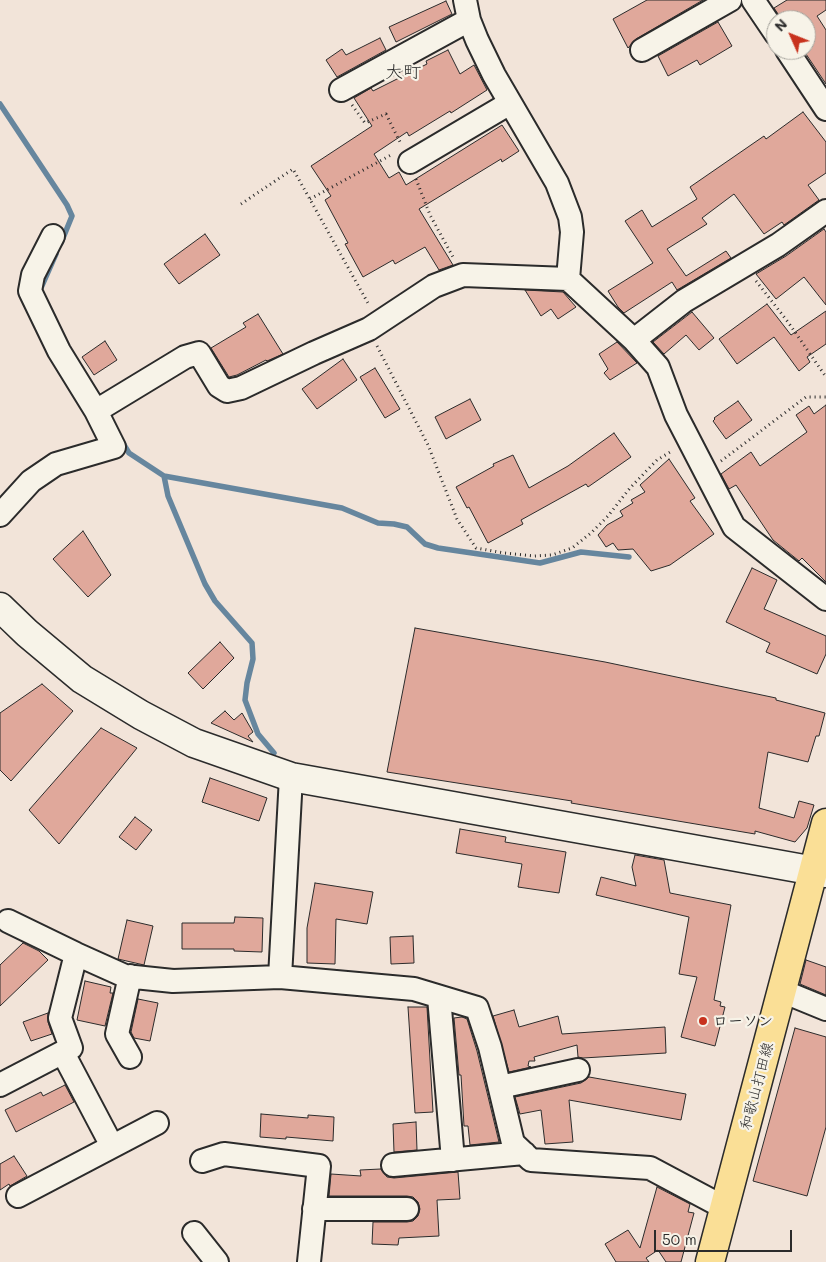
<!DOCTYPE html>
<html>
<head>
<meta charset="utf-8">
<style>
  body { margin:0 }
  #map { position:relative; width:826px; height:1262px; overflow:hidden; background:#f2e4d9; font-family:Mali,sans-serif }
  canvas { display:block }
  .north { position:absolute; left:766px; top:10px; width:50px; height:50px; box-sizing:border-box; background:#f7f3e8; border:1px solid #a5a39c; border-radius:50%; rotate:314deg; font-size:14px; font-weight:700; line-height:20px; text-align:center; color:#2b2b2b }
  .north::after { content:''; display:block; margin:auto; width:18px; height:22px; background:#c8321e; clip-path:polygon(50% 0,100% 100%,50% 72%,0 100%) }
  .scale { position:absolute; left:654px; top:1230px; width:138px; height:22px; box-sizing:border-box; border:2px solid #2b2b2b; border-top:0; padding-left:6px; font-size:15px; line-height:18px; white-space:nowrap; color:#2b2b2b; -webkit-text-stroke:4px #f7f3e8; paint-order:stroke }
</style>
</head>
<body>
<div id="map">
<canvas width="826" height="1262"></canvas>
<div class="north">N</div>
<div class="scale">50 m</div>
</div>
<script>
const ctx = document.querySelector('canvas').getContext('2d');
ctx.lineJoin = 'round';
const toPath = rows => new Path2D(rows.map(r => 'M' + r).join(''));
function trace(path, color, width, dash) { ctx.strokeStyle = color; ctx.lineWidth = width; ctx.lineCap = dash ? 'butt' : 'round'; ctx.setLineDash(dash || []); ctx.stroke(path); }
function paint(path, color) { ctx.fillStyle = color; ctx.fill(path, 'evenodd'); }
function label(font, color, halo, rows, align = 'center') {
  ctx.font = font + ' Mali,"Klee One",sans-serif'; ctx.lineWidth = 4.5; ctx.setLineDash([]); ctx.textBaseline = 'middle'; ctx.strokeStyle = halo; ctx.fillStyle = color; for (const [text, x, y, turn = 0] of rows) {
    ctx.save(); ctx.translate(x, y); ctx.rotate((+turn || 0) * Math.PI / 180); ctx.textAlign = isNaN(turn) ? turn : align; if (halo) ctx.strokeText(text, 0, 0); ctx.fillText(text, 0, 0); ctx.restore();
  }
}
trace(toPath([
  [0,104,67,205,72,216,61,243],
  [41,288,56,254],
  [121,440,129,453,164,476,342,508,378,523,394,524,407,527,425,544,438,548,540,563,581,552,629,557],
  [164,476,168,496,205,584,215,601,252,643,253,659,247,683,245,700,258,734,274,753]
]), '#66869e', 5.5);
const building = toPath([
  [647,0,703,0,636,39,628,48,613,19,647,0],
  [787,0,826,0,826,10,817,16,826,30,826,84,806,54,806,20,782,20,774,8,787,0],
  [446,1,452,14,396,42,389,27,446,1],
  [718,22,732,46,700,65,697,60,668,76,658,56,718,22],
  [380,38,386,50,337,77,326,60,342,49,346,55,380,38],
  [448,50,460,74,474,65,487,90,451,113,450,111,409,136,407,132,374,154,389,178,399,172,406,185,502,125,519,151,502,162,501,159,419,209,453,265,439,270,425,247,395,264,393,260,363,277,345,244,348,243,325,200,331,196,311,166,372,126,354,98,371,88,373,91,427,64,426,61,448,50],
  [803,112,826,142,826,173,808,185,819,200,784,225,782,222,764,234,734,194,702,218,707,224,667,249,686,276,726,251,731,258,677,290,672,282,624,313,618,307,608,291,653,263,625,221,642,210,652,227,697,199,690,187,764,136,766,139,803,112],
  [824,229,826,232,826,305,804,277,776,299,756,274,786,256,824,229],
  [205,234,220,255,179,284,164,264,205,234],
  [525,290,563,292,576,307,558,319,551,309,541,316,525,290],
  [767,304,791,335,826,311,826,344,807,357,810,362,799,371,774,337,737,364,719,339,767,304],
  [692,312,714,338,699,350,686,335,664,354,653,342,692,312],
  [258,314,283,354,267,361,266,360,237,375,229,377,211,348,246,327,243,323,258,314],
  [105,341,117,360,94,375,82,357,105,341],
  [617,342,637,363,610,380,604,373,608,369,599,354,617,342],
  [343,359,357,380,317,409,302,389,343,359],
  [375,368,400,409,385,418,360,377,375,368],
  [470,399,481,420,446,439,435,417,470,399],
  [738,401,752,420,726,439,713,421,715,419,714,418,738,401],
  [826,405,826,582,802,558,799,561,773,540,736,485,729,489,721,474,751,452,760,466,807,432,796,415,809,406,814,414,826,405],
  [614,433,631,457,588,487,586,484,521,520,523,524,488,543,469,507,467,508,456,487,494,466,493,464,513,455,529,488,568,466,614,433],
  [669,459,695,498,690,501,714,534,670,565,651,571,633,549,618,550,613,543,606,547,598,535,607,525,623,516,620,511,633,503,631,500,645,492,640,485,669,459],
  [83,531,111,575,88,597,53,559,83,531],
  [752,568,777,580,764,609,826,636,826,654,817,674,766,652,770,643,726,622,752,568],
  [415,628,605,662,776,698,776,700,825,713,819,736,816,736,808,762,768,752,759,808,794,818,799,801,814,805,807,828,795,842,755,831,755,834,571,803,572,801,387,772,415,628],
  [220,642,234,658,203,689,188,673,220,642],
  [42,684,73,711,11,781,0,770,0,713,42,684],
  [225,711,234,720,242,713,253,732,248,736,253,742,211,723,225,711],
  [101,728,137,748,59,844,29,810,101,728],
  [210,778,267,798,259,821,202,802,210,778],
  [135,817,152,830,136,850,119,837,135,817],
  [460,829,506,837,505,842,566,852,559,893,518,887,522,864,456,853,460,829],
  [635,855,664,860,670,893,731,905,714,1000,721,1002,720,1006,725,1007,715,1046,681,1037,697,977,679,974,689,917,596,895,601,877,636,886,632,867,635,855],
  [315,883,373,892,367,924,336,919,335,964,307,963,307,928,315,883],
  [235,917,263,918,262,952,234,951,234,949,182,949,182,923,234,923,235,917],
  [127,920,153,926,144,965,118,959,127,920],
  [413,936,414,963,391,964,390,937,413,936],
  [23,943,39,951,48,960,0,1006,0,965,23,943],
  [806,960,826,967,826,995,800,984,806,960],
  [85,981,111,987,110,993,113,993,105,1026,77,1020,85,981],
  [138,999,158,1003,150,1041,134,1038,131,1032,138,999],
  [408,1007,427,1007,433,1112,415,1113,408,1007],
  [514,1010,519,1027,558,1016,562,1034,665,1027,666,1053,583,1058,578,1057,577,1045,534,1057,535,1061,529,1061,528,1066,531,1067,509,1072,493,1016,514,1010],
  [48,1013,48,1022,52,1034,31,1041,23,1022,48,1013],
  [462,1017,467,1019,477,1051,499,1142,470,1145,468,1126,464,1126,461,1075,459,1075,454,1018,462,1017],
  [795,1028,826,1037,826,1127,807,1196,753,1181,795,1028],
  [589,1077,686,1094,681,1120,569,1100,573,1142,545,1144,541,1110,520,1114,515,1097,581,1083,589,1077],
  [65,1085,74,1102,16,1132,5,1110,41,1092,43,1096,65,1085],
  [261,1114,308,1118,308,1115,334,1117,333,1141,286,1137,286,1139,260,1137,261,1114],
  [416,1122,417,1150,394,1152,393,1124,416,1122],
  [14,1156,27,1176,10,1186,9,1184,0,1190,0,1164,14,1156],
  [381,1169,387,1177,394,1178,458,1172,460,1199,437,1200,439,1236,399,1238,398,1245,372,1244,373,1222,407,1222,413,1221,418,1216,420,1209,418,1202,413,1197,407,1196,329,1196,331,1174,361,1176,360,1170,381,1169],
  [657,1187,690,1204,688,1212,694,1213,681,1262,666,1262,658,1250,646,1258,649,1262,616,1262,605,1244,628,1230,640,1248,657,1187]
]);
paint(building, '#e0a89b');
trace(building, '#2b2b2b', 1);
const minor = toPath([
  [465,0,469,20,477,40,494,75,557,183,570,217,572,232,568,279],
  [753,0,776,34],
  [642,50,730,0],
  [787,50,826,109],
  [341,90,469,20],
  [410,162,510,103],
  [634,340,684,301,778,245,826,211],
  [96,411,185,357,199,353,219,386,227,391,241,388,314,353,369,329,434,286,463,275,568,279,634,340,658,367,676,415,734,527,826,599],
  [0,515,31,481,56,464,114,447,96,411,59,351,30,291,33,275,53,236],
  [8,921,76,954,125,976,173,981,280,977,414,989,477,1008,490,1047,513,1143,531,1160,650,1168,725,1208],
  [130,976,117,1034,130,1057],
  [280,977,291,777],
  [782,991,826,1009],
  [439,997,453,1160],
  [63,1053,112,1146],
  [0,1085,71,1048,60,1018,76,954],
  [500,1087,578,1070],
  [202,1161,224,1154,319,1166,309,1262],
  [393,1165,524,1153],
  [18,1196,157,1123],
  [314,1209,407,1209],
  [194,1233,217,1262]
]);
const tertiary = toPath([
  [0,607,27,633,82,679,141,715,194,743,291,777,826,873]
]);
const primary = toPath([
  [710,1262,826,823]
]);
trace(minor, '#2b2b2b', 26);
trace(tertiary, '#2b2b2b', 31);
trace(primary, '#2b2b2b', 31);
trace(toPath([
  [352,105,365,123,386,114,401,144],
  [416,179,430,215,453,257],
  [310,199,391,155],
  [241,204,293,169,369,305],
  [756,281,788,322,826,377],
  [377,346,428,445,457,519,476,548,504,553,534,556,552,555,572,548,591,533,608,516,630,488,657,460,672,451],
  [721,461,806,397,826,397]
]), '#2b2b2b', 3, [1, 4]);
trace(minor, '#f7f3e8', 22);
trace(tertiary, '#f7f3e8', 28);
trace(primary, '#fadf96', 28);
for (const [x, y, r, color] of [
  [703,1021,5,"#c8321e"]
]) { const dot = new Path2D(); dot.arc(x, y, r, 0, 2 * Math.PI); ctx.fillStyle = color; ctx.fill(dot); trace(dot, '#f7f3e8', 2); }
label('bold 15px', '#2b2b2b', '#f7f3e8', [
  ["ローソン",713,1021]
], 'left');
label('15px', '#2b2b2b', '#f7f3e8', [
  ["和歌山打田線",757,1086,-75]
]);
label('18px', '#2b2b2b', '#f7f3e8', [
  ["大町",403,72]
]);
</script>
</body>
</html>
